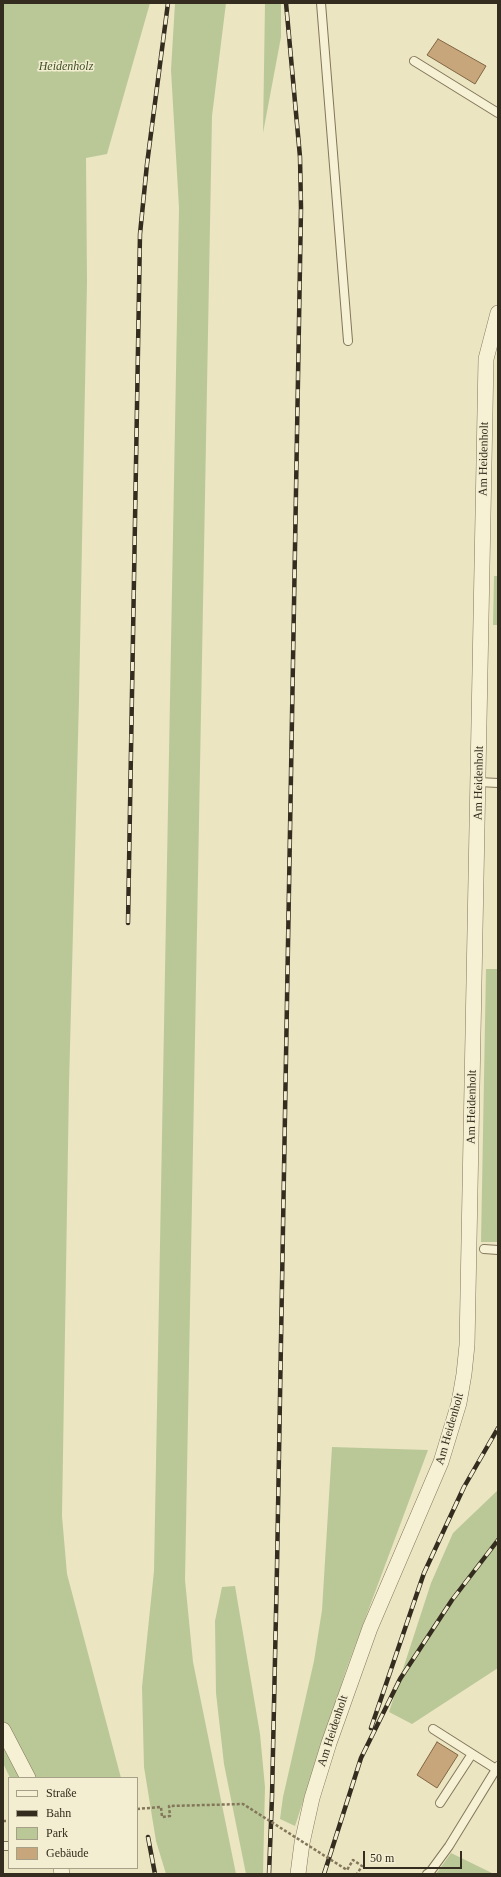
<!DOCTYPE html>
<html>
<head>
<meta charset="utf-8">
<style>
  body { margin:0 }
  #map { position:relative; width:501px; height:1877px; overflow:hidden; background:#ebe5c2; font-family:Georgia,serif }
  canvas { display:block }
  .frame { position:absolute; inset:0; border:4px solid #342c1e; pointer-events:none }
  .legend { position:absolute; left:8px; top:1777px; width:130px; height:92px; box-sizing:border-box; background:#f3eed1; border:1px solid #a7a089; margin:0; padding:5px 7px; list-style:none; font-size:12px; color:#342c1e }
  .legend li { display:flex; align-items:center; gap:8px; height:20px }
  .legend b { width:20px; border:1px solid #a7a089 }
  .scale { position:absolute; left:363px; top:1851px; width:99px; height:18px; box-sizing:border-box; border:2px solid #342c1e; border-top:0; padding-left:5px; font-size:12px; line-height:14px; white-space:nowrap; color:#342c1e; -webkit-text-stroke:3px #f3eed1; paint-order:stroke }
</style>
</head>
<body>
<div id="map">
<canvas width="501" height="1877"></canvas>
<div class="frame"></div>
<ul class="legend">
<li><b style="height:5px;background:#f6f1d4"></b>Straße</li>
<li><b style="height:5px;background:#342c1e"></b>Bahn</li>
<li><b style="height:11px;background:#bac897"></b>Park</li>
<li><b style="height:11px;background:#c6a67a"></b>Gebäude</li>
</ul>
<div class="scale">50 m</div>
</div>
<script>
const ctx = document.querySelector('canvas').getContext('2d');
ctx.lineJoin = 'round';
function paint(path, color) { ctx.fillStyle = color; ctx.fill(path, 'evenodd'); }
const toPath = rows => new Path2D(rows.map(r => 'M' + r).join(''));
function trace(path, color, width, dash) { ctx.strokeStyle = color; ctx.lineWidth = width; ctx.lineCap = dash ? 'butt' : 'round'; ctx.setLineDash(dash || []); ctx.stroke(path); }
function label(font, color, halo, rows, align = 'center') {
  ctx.font = font + ' Georgia,serif'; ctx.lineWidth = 3; ctx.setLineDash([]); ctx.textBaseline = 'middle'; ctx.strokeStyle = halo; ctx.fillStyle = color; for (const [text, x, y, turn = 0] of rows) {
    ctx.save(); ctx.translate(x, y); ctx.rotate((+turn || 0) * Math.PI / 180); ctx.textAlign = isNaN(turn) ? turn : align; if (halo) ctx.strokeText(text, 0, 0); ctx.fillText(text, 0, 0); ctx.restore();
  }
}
paint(toPath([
  [3,3,150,3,107,154,86,158,87,281,79,699,69,1085,62,1516,67,1574,121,1778,10,1778,3,1763],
  [175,3,226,3,212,116,185,1580,193,1662,236,1874,166,1874,156,1841,144,1767,142,1687,154,1571,179,208,171,70],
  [265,3,281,3,281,37,263,133],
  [494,576,498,576,498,625,493,625],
  [486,969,498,969,498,1242,481,1242],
  [332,1447,428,1450,346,1670,295,1826,280,1819,283,1797,314,1661,322,1610],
  [498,1490,498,1668,412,1724,389,1712,431,1583,453,1533],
  [235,1586,260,1734,265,1787,263,1874,246,1874,224,1764,216,1693,215,1621,222,1587],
  [451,1853,494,1874,436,1874]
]), '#bac897');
const building = toPath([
  [438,39,486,66,475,84,427,55,438,39],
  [437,1742,458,1755,437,1788,417,1775,437,1742]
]);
paint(building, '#c6a67a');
trace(building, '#816542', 1);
const service = toPath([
  [321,3,348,341],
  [414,61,498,113],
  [479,782,498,783],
  [484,1249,498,1250],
  [433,1729,496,1769],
  [440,1803,472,1754],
  [3,1846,9,1846],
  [427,1874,430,1872,449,1846,498,1766]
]);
const minor = toPath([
  [3,1730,28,1778],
  [61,1868,62,1874],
  [298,1874,302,1843,312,1798,329,1743,370,1628,441,1462,459,1403,464,1374,467,1345,486,359,498,313]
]);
trace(service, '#83765a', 10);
trace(minor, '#83765a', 16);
trace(toPath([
  [3,1821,9,1821]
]), '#83765a', 2.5, [3, 2]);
trace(service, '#f6f1d4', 8);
trace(minor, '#f6f1d4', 15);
const rail = toPath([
  [128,923,140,234,147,164,168,3],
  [371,1728,424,1573,464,1487,498,1428],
  [148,1837,155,1874],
  [269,1874,272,1797,277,1567,301,208,300,157,286,3],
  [324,1874,361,1758,400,1679,452,1600,498,1540]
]);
trace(rail, '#342c1e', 4.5);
trace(rail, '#f3eed1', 3, [9]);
trace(toPath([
  [137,1809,161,1807,162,1817,170,1816,169,1806,243,1804,347,1870,353,1860,362,1866,357,1874]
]), '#83765a', 2.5, [3, 2]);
label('italic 12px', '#3e4f26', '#f3eed1', [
  ["Heidenholz",66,67]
]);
label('12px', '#342c1e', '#f3eed1', [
  ["Am Heidenholt",484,459,-89],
  ["Am Heidenholt",479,783,-89],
  ["Am Heidenholt",472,1107,-89],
  ["Am Heidenholt",450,1429,-74],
  ["Am Heidenholt",333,1731,-72]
]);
</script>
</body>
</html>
